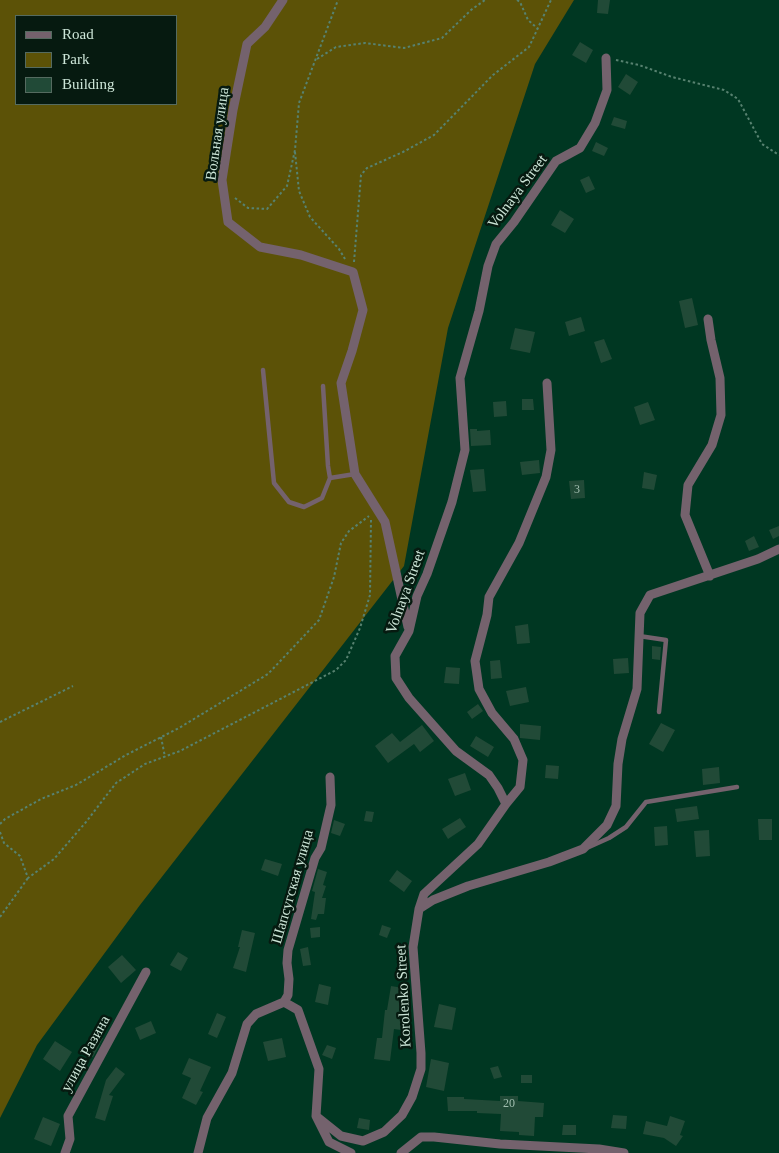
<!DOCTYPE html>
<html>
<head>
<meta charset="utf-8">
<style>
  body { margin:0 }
  #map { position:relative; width:779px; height:1153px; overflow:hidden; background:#003722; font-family:"Times New Roman",serif }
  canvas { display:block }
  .legend { position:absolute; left:15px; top:15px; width:162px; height:90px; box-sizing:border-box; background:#061a10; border:1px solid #556b60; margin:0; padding:6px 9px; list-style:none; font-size:15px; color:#cce5d7 }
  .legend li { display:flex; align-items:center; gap:10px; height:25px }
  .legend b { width:25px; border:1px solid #556b60 }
</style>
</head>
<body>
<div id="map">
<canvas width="779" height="1153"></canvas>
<ul class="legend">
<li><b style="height:6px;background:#74626d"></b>Road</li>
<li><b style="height:14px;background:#5c5207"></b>Park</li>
<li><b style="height:14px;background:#214a37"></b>Building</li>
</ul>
</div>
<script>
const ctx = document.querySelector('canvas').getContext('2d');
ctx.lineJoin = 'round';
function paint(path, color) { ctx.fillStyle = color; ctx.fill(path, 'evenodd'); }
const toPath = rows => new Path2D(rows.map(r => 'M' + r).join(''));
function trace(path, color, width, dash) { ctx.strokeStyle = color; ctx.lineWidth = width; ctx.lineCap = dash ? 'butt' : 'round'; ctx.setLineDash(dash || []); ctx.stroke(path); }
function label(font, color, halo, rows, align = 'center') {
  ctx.font = font + ' "Times New Roman",serif'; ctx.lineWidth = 5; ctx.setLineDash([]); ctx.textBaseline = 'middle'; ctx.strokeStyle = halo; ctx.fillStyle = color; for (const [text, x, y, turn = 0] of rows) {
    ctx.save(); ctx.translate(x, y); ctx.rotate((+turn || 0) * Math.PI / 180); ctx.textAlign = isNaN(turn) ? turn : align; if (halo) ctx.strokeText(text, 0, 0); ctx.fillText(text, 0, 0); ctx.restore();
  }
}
paint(toPath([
  [0,0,574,0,535,64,448,328,404,566,140,905,37,1045,0,1118],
  [16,16,176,16,176,104,16,104]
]), '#5c5207');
paint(toPath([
  [598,0,610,0,608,14,597,13],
  [580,42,593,50,586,63,572,55],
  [626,74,638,82,630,95,618,87],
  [614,117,627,121,625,129,611,125],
  [596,142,608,148,604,156,592,151],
  [589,176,595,189,586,193,580,180],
  [560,210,574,219,565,233,551,225],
  [692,298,698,325,685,328,679,301],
  [581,317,585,331,569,336,565,322],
  [515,328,535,332,530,353,510,349],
  [604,339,612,359,601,363,594,342],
  [522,399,533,399,534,410,522,410],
  [506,401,507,416,494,417,493,402],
  [648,402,655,420,640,425,634,407],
  [470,429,477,429,477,431,490,430,491,445,471,446],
  [539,460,540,473,522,475,520,462],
  [484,469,486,491,473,492,470,470],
  [644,472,657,475,654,490,642,488],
  [584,480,585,498,571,499,569,481],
  [779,526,779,536,773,539,769,530],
  [754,536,759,547,749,551,745,541],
  [528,624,530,643,517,644,515,626],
  [652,646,661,647,660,660,652,659],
  [628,658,629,673,614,674,613,659],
  [500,660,502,678,491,679,490,661],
  [446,667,460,668,459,684,444,683],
  [526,687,529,702,510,706,506,691],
  [478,704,483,711,472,719,467,712],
  [661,723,675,730,663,752,649,744],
  [520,724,541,726,540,740,520,738],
  [422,725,434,741,420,752,414,744,388,763,375,746,392,733,400,742],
  [476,736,494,747,488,757,470,746],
  [546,765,559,766,558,779,545,778],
  [719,767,720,783,703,785,702,769],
  [465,773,471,790,455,796,448,779],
  [697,806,699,819,677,822,675,809],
  [366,811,374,812,372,822,364,821],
  [460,818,466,827,448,839,442,829],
  [758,819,772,819,772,840,759,840],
  [334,820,345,824,340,836,331,833],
  [667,826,668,845,655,846,654,827],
  [709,830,710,856,696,857,694,831],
  [265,859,282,864,278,876,261,870],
  [318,869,327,872,323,885,326,886,322,898,326,898,324,914,318,914,316,920,311,919,315,892,312,891],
  [397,870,412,881,404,892,389,881],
  [382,925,391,928,387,938,379,935],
  [320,927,320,937,311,938,310,928],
  [242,930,255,933,246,972,233,968,240,947,238,947],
  [308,947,311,965,303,966,300,949],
  [178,952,188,958,181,971,170,965],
  [122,955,136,970,121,983,108,967],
  [319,984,331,987,328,1005,315,1002],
  [391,986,403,988,399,1011,403,1012,401,1030,394,1029,390,1061,374,1059,377,1038,382,1038,385,1010,387,1010],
  [439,1004,456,1008,452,1030,434,1027],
  [217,1013,226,1017,217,1038,208,1034],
  [151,1021,156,1033,140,1040,135,1028],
  [91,1034,103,1038,93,1057,84,1054],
  [282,1038,286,1057,268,1061,263,1042],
  [55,1041,72,1052,60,1071,43,1059],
  [327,1045,336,1048,332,1059,322,1055],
  [189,1058,211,1067,200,1091,203,1092,196,1105,182,1098,191,1078,182,1074],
  [431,1059,449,1063,444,1091,426,1087],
  [498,1066,502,1077,494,1079,490,1068],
  [116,1067,125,1074,109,1095,113,1096,105,1121,95,1118,106,1080],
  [521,1075,532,1075,532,1083,521,1083],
  [500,1096,518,1096,518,1101,544,1103,543,1117,535,1117,534,1136,519,1135,519,1132,500,1131,501,1114,477,1113,477,1111,448,1111,447,1097,464,1097,464,1099,500,1101],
  [613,1115,627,1116,626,1129,611,1128],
  [670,1116,685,1121,680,1135,683,1136,676,1146,664,1138,643,1134,646,1121,667,1126],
  [43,1117,60,1124,51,1146,34,1139],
  [359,1118,370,1120,369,1130,357,1128],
  [563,1125,576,1125,576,1135,562,1135]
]), '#214a37');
trace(toPath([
  [517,0,520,2,528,20,537,28],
  [317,59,336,47,365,43,404,48,442,38,471,10,485,0],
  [616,60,639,65,672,77,724,90,738,99,762,144,779,155],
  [295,152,299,191,310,217,339,249,345,259],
  [235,198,248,208,267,209,287,186,295,150,299,103,338,0],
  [354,262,361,175,367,168,403,152,434,135,493,75,529,47,551,0],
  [0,722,73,686],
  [161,737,165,757],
  [0,824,5,819,41,799,76,785,126,755,179,728,268,674,319,620,334,577,341,543,349,531,369,516],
  [0,832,4,843,20,856,28,878,54,859,86,822,116,783,145,764,180,751,336,670,346,660,360,628,370,595,371,519],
  [0,917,28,878]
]), '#578270', 2, [2.5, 2.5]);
trace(toPath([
  [263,370,274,483,289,502,304,507,322,498,330,478,328,466,323,386],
  [330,478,355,474],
  [639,636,666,640,659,712],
  [589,847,609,838,626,827,646,802,737,787]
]), '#74626d', 4.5);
trace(toPath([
  [283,0,265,27,247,44,233,110,222,180,228,222,260,247,301,255,353,272,363,310,352,351,341,383,355,474,385,522,408,627],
  [708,319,711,340,720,378,721,415,712,445,688,485,685,515,710,576],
  [506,804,498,788,489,775,456,751,409,698,396,678,395,656,409,631,417,596,427,574,452,502,465,450,460,378,479,311,488,266,496,244,514,222,556,161,580,148,595,123,607,90,606,58],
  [419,909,433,900,468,886,549,862,583,849,607,825,616,806,618,764,622,739,637,689,640,613,650,595,758,559,779,549],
  [284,1002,298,1010,319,1069,316,1116,329,1142,351,1153],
  [316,1116,341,1136,363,1141,384,1132,402,1115,412,1097,421,1069,421,1053,413,947,419,909,424,894,478,844,506,804,520,787,523,760,514,739,492,713,479,689,475,661,487,615,489,597,519,543,546,477,551,450,547,383],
  [65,1153,70,1139,68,1116,146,972],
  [198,1153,207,1118,232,1073,247,1024,256,1014,284,1002,288,995,289,979,287,963,288,950,315,858,321,848,331,805,330,777],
  [401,1153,421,1137,434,1137,500,1144,599,1149,624,1153]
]), '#74626d', 9);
label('12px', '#a1beaf', null, [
  ["3",577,490],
  ["20",509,1104]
]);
label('15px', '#cce5d7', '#061a10', [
  ["Вольная улица",218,134,-82],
  ["Volnaya Street",518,192,-53],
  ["Volnaya Street",406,592,-70],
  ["Шапсугская улица",293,887,-74],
  ["Korolenko Street",404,996,-93],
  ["улица Разина",86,1054,-61]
]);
</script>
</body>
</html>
